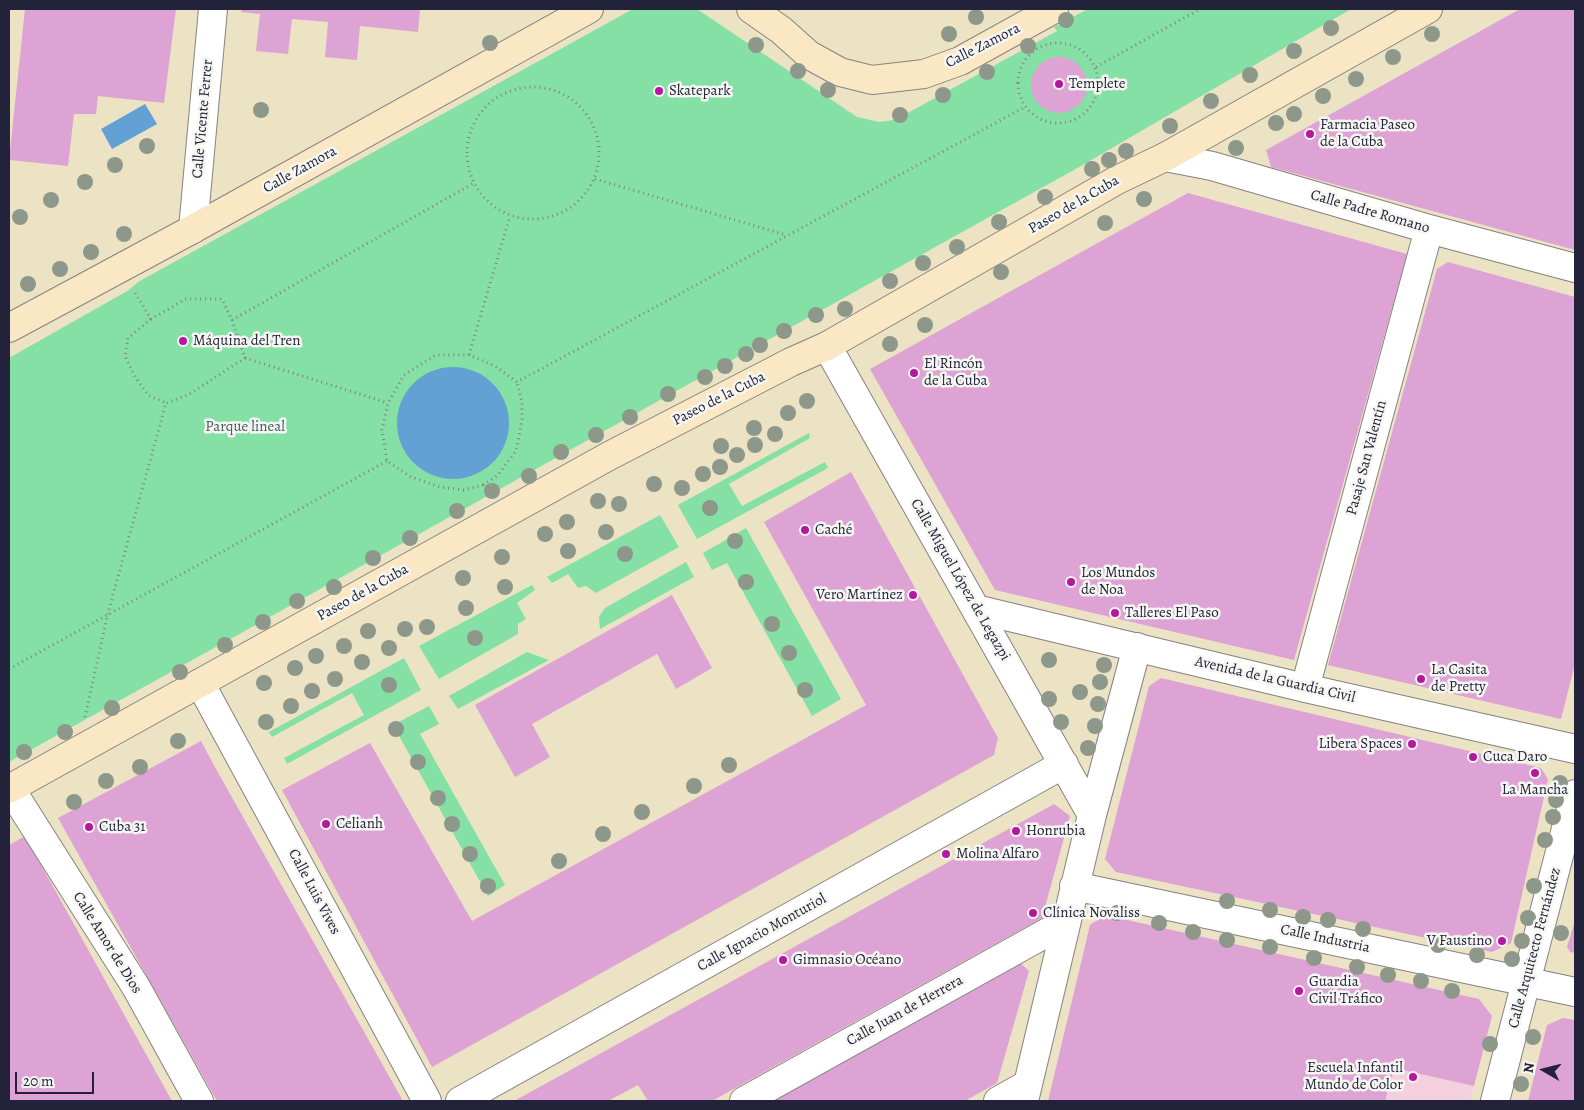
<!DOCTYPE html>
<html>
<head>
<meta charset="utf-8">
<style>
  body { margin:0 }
  #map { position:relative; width:1584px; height:1110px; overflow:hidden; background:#ebe3c4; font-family:Alegreya,serif }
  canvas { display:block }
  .frame { position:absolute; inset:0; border:10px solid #22223b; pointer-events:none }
  .north { position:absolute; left:1519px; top:1045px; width:50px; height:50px; -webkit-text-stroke:4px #f6f6f2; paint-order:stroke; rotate:278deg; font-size:14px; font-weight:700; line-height:20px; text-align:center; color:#22223b }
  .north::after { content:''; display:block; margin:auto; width:18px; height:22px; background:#22223b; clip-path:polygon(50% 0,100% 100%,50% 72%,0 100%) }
  .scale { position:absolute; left:15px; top:1072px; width:79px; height:22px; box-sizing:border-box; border:2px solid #22223b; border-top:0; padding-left:6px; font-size:15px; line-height:18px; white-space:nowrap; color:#22223b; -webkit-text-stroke:4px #f6f6f2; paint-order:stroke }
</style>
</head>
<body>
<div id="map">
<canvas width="1584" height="1110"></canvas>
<div class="frame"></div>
<div class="north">N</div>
<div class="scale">20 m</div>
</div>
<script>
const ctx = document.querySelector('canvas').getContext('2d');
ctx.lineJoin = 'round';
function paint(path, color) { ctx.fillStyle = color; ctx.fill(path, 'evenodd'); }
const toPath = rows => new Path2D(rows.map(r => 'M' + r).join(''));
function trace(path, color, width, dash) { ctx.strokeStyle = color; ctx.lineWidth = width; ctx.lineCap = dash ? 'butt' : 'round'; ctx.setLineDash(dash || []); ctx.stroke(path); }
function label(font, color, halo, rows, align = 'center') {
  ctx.font = font + ' Alegreya,serif'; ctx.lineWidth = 5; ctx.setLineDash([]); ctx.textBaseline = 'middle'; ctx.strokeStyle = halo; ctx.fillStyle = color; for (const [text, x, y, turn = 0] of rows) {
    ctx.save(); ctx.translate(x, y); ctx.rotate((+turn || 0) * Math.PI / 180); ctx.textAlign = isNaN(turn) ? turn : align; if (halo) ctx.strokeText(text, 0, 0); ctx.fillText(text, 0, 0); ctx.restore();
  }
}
paint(toPath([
  [1394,1068,1474,1086,1470,1101,1385,1101]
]), '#f4cfde');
paint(toPath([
  [633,9,697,9,857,117,879,122,895,120,1057,31,1054,27,1088,9,1351,9,1081,166,9,762,9,358,129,290,138,282],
  [809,433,810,438,729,484,742,506,825,462,828,468,697,539,678,505],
  [660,515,679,547,596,593,586,586,578,588,568,574,552,583,547,577],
  [746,528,841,699,812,716,727,563,712,570,703,553],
  [686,562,694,577,600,629,599,617,605,608],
  [532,585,535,590,517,603,526,619,518,624,518,634,439,679,419,646],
  [527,652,549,660,458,709,449,696],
  [404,658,421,690,287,764,284,758,364,715,352,693,272,737,269,732],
  [429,706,439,724,420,734,505,885,488,896,393,725]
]), '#85e0a6');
paint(toPath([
  [145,104,157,124,112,149,101,129],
  '397 423a56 56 0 1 1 112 0a56 56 0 1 1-112 0Z'
]), '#63a0d4');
paint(toPath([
  [25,9,176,9,164,103,98,96,96,114,74,114,68,166,9,160],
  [242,9,420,9,418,32,360,26,357,60,325,57,328,22,292,19,288,54,256,51,260,14,241,12],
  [1520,9,1575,9,1575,250,1271,167,1266,150],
  '1031 85a28 28 0 1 1 56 0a28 28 0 1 1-56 0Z',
  [1188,193,1407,254,1294,660,995,590,870,369],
  [1448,262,1575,297,1575,664,1561,719,1328,665,1437,269],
  [851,472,998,738,994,755,432,1067,282,790,370,743,472,921,866,705,764,522],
  [672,595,712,668,676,689,657,654,532,724,550,757,515,777,475,705],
  [1161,678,1541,768,1548,779,1511,943,1492,952,1116,872,1105,859,1149,686],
  [201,741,216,769,403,1101,217,1101,58,818],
  [1054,804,1070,816,1042,918,712,1101,648,1101,638,1085,608,1101,514,1101],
  [25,836,172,1101,9,1101,9,845],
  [1105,915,1479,999,1492,1016,1474,1086,1394,1068,1385,1101,1048,1101,1090,925],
  [1575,921,1575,953,1570,952,1567,947],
  [1017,960,1029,971,997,1083,965,1101,768,1101],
  [1563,1018,1575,1020,1575,1101,1528,1101,1547,1025]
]), '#dda3d4');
const street = toPath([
  [1165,157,1212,166,1429,229,1575,268],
  [193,229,213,9],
  [827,346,1092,815,1024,1101],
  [976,609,1305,688,1575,749],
  [200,683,427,1101],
  [1305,688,1429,229],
  [10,788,136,987,199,1101],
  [1092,815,1137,647],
  [1074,886,1575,992],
  [460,1101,1064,764],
  [744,1101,1066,922],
  [998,1101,1028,1084],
  [1495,1101,1575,794]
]);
const secondary = toPath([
  [751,9,781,30,809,55,840,72,872,80,924,74,960,61,1054,9],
  [9,328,193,229,589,9],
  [9,789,609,456,791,362,827,346,1117,180,1165,157,1428,9]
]);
trace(street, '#868280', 30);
trace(secondary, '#868280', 30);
trace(toPath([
  '1018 83a40 40 0 1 1 80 0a40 40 0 1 1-80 0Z',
  [1096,67,1200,9],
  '467 153a66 66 0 1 1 132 0a66 66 0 1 1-132 0Z',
  [595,179,786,235],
  [151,319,128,338,125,356,135,377,148,395,166,403],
  [232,320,474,183],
  [469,355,510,216],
  [245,358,388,403],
  [483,485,498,475,516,451,522,421,522,402,517,382],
  [488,494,483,485,463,490,440,487,411,477,387,461,382,430,388,403,404,375,436,355,469,355,495,366,517,382,1025,107],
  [9,669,387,461],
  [85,717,108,613,166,403,188,395,245,358,232,320,222,299,186,299,151,319,134,291]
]), '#868280', 3, [1, 4]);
trace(street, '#fff', 28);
trace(secondary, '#fae7c3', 28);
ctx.fillStyle = '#8d988a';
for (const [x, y] of [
  [976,17],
  [1066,20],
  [1331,28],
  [949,34],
  [1432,34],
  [490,43],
  [756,45],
  [1028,46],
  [1294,51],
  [1393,57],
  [798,71],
  [987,72],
  [1250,75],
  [1356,79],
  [828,90],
  [943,95],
  [1323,96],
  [1211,101],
  [261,110],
  [1294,114],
  [900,115],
  [1276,123],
  [1170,126],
  [147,146],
  [1236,148],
  [1126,151],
  [1109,160],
  [115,165],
  [1092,169],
  [85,182],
  [1045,197],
  [1144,199],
  [51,200],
  [20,217],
  [999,222],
  [1105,223],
  [124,234],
  [957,247],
  [91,252],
  [923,263],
  [60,269],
  [1001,272],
  [890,281],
  [28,284],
  [845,309],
  [816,315],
  [925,325],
  [784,331],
  [890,344],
  [760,345],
  [746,354],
  [725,366],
  [705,377],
  [668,394],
  [807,401],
  [788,413],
  [630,417],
  [754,428],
  [775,434],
  [596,435],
  [755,445],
  [721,446],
  [561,452],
  [737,455],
  [720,467],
  [703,474],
  [529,476],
  [654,484],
  [682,488],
  [492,491],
  [598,501],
  [619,504],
  [710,508],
  [457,511],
  [567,522],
  [606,532],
  [545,534],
  [410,538],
  [735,541],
  [568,551],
  [625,554],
  [502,557],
  [373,558],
  [463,578],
  [746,582],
  [334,587],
  [505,587],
  [297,601],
  [466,608],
  [263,622],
  [772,624],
  [427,627],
  [405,629],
  [368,631],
  [475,638],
  [225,645],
  [344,646],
  [389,648],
  [789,653],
  [316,656],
  [1049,660],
  [362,662],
  [1104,665],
  [295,668],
  [180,672],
  [335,679],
  [1100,682],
  [264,683],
  [389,685],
  [805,690],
  [312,691],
  [1080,692],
  [1049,699],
  [1098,704],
  [291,706],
  [112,708],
  [266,722],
  [1061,722],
  [1095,726],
  [396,729],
  [65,732],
  [178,741],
  [1088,748],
  [24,752],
  [418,762],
  [729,765],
  [140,767],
  [106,781],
  [1560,783],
  [694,786],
  [438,798],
  [1556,800],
  [74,802],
  [642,812],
  [1553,817],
  [452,824],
  [603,834],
  [1545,840],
  [470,854],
  [559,861],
  [488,886],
  [1534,886],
  [1227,901],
  [1270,910],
  [1117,913],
  [1303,917],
  [1528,918],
  [1328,920],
  [1159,923],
  [1363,929],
  [1193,932],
  [1561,933],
  [1227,940],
  [1522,941],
  [1438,945],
  [1270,947],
  [1477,955],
  [1314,958],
  [1512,959],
  [1357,967],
  [1388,975],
  [1421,981],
  [1452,991],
  [1533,1037],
  [1490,1044],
  [1521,1084]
]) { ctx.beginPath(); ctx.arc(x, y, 8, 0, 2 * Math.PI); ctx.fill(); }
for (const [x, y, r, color] of [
  [1059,84,5,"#b5179e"],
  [659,91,5,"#b5179e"],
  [1310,134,5,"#b5179e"],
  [183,341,5,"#b5179e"],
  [914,373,5,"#b5179e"],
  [805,530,5,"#b5179e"],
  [1071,582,5,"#b5179e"],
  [913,595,5,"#b5179e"],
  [1115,613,5,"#b5179e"],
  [1421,679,5,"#b5179e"],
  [1412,744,5,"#b5179e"],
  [1473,757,5,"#b5179e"],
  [1535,773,5,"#b5179e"],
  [326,824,5,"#b5179e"],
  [89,827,5,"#b5179e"],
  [1016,831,5,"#b5179e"],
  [946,854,5,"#b5179e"],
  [1033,913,5,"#b5179e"],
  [1502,941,5,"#b5179e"],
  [783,960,5,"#b5179e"],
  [1299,991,5,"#b5179e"],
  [1413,1077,5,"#b5179e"]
]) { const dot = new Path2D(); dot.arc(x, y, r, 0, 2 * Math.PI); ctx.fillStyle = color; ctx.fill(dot); trace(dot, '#f6f6f2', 2); }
label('15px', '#22223b', '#f6f6f2', [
  ["Calle Zamora",983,46,-27],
  ["Calle Vicente Ferrer",203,119,-85],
  ["Calle Zamora",300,170,-29],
  ["Paseo de la Cuba",1074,205,-30],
  ["Calle Padre Romano",1370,212,16],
  ["Paseo de la Cuba",719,399,-27],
  ["Pasaje San Valentín",1367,458,-75],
  ["Calle Miguel López de Legazpi",960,580,60],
  ["Paseo de la Cuba",363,593,-29],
  ["Avenida de la Guardia Civil",1275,680,13],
  ["Calle Luis Vives",314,892,62],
  ["Calle Ignacio Monturiol",762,933,-29],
  ["Calle Industria",1325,939,12],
  ["Calle Amor de Dios",107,943,58],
  ["Calle Arquitecto Fernández",1535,948,-75],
  ["Calle Juan de Herrera",905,1011,-29]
]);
label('15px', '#22223b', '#f6f6f2', [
  ["Templete",1069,84],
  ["Skatepark",669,91],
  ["Farmacia Paseo",1320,125],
  ["de la Cuba",1320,142],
  ["Máquina del Tren",193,341],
  ["El Rincón",924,364],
  ["de la Cuba",924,381],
  ["Caché",815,530],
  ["Los Mundos",1081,573],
  ["de Noa",1081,590],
  ["Vero Martínez",903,595,"right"],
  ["Talleres El Paso",1125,613],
  ["La Casita",1431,670],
  ["de Pretty",1431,687],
  ["Libera Spaces",1402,744,"right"],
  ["Cuca Daro",1483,757],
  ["La Mancha",1535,790,"center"],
  ["Celianh",336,824],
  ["Cuba 31",99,827],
  ["Honrubia",1026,831],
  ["Molina Alfaro",956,854],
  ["Clínica Novaliss",1043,913],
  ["V Faustino",1492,941,"right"],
  ["Gimnasio Océano",793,960],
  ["Guardia",1309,982],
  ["Civil Tráfico",1309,999],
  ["Escuela Infantil",1403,1068,"right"],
  ["Mundo de Color",1403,1085,"right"]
], 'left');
label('15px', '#405b5b', '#f6f6f2', [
  ["Parque lineal",245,427]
]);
</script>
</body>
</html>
